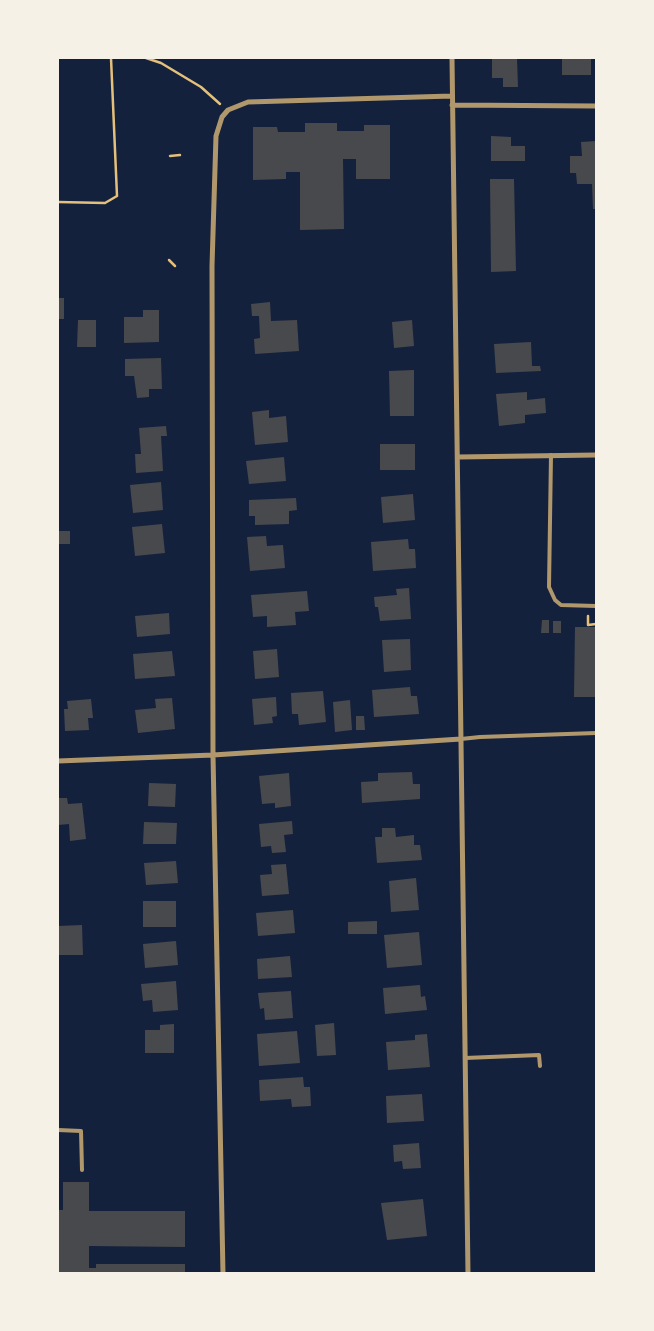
<!DOCTYPE html>
<html>
<head>
<meta charset="utf-8">
<style>
  body { margin:0 }
  #map { position:relative; width:654px; height:1331px; overflow:hidden; background:#14213d; font-family:Commissioner,sans-serif }
  canvas { display:block }
  .frame { position:absolute; inset:0; border:59px solid #f6f1e7; pointer-events:none }
</style>
</head>
<body>
<div id="map">
<canvas width="654" height="1331"></canvas>
<div class="frame"></div>
</div>
<script>
const ctx = document.querySelector('canvas').getContext('2d');
ctx.lineJoin = 'round';
function paint(path, color) { ctx.fillStyle = color; ctx.fill(path, 'evenodd'); }
const toPath = rows => new Path2D(rows.map(r => 'M' + r).join(''));
function trace(path, color, width, dash) { ctx.strokeStyle = color; ctx.lineWidth = width; ctx.lineCap = dash ? 'butt' : 'round'; ctx.setLineDash(dash || []); ctx.stroke(path); }
paint(toPath([
  [492,58,517,58,518,87,503,87,503,78,492,78],
  [562,58,591,58,591,75,562,75],
  [305,123,337,123,337,131,364,131,364,125,390,125,390,179,356,179,356,159,343,159,344,229,300,230,300,172,286,172,286,179,253,180,253,127,277,127,278,132,305,132],
  [491,136,511,137,511,146,525,146,525,161,491,161],
  [596,141,596,209,593,209,592,184,577,184,576,173,570,173,570,156,582,156,581,142],
  [490,179,514,179,516,271,491,272],
  [58,298,64,298,64,319,58,319],
  [270,302,271,321,297,320,299,351,255,354,254,339,260,338,259,316,252,316,251,304],
  [143,310,159,310,159,342,124,343,124,317,143,317],
  [78,320,96,320,96,347,77,347],
  [412,320,414,346,394,348,392,322],
  [531,342,532,366,540,366,541,371,496,373,494,344],
  [161,358,162,389,149,389,149,397,137,398,134,376,125,376,125,359],
  [414,370,414,416,390,416,389,371],
  [527,392,527,400,545,398,546,413,525,415,525,423,499,426,496,394],
  [269,410,269,418,286,416,288,442,255,445,252,412],
  [166,426,167,436,161,436,163,471,136,473,135,454,141,454,139,428],
  [380,444,415,444,415,470,380,470],
  [284,457,286,481,249,484,246,461],
  [161,482,163,510,133,513,130,485],
  [413,494,415,520,383,523,381,497],
  [296,498,297,510,289,511,289,524,255,525,255,516,249,516,249,500],
  [162,524,165,553,135,556,132,527],
  [58,531,70,531,70,544,58,544],
  [266,536,267,546,283,545,285,568,250,571,247,537],
  [408,539,409,549,415,549,416,568,373,571,371,542],
  [409,588,411,619,380,621,378,607,375,607,374,597,397,595,396,589],
  [307,591,309,611,295,612,296,625,267,627,267,616,253,617,251,595],
  [169,613,170,634,137,637,135,616],
  [542,620,549,620,549,633,541,633],
  [553,621,561,621,561,633,553,633],
  [575,627,596,627,596,697,574,697],
  [410,639,411,670,384,672,382,640],
  [277,649,279,677,255,679,253,651],
  [172,651,175,676,135,679,133,654],
  [410,687,411,696,417,696,419,714,374,717,372,690],
  [323,691,326,722,299,725,298,714,292,714,291,693],
  [276,697,277,716,272,717,273,723,254,725,252,699],
  [172,698,175,729,138,733,135,710,156,708,155,699],
  [91,699,93,718,88,718,89,730,65,731,64,709,68,709,67,701],
  [350,700,352,730,335,732,333,702],
  [356,716,364,716,365,730,356,730],
  [412,772,413,784,420,784,420,799,362,803,361,782,378,781,378,773],
  [289,773,291,806,275,808,275,803,262,804,259,776],
  [149,783,176,784,175,807,148,806],
  [58,798,67,798,68,804,82,803,86,839,70,841,69,824,58,825],
  [292,821,293,834,284,835,286,852,272,853,271,846,261,847,259,824],
  [144,822,177,823,176,844,143,844],
  [382,828,395,828,396,837,414,835,414,845,420,845,422,860,377,863,375,837,382,837],
  [176,861,178,883,146,885,144,863],
  [286,864,289,894,262,896,260,875,272,874,271,865],
  [416,878,419,910,391,912,389,881],
  [143,901,176,901,176,927,143,927],
  [293,910,295,933,258,936,256,913],
  [377,921,377,934,348,934,348,922],
  [82,925,83,955,58,955,58,926],
  [419,932,422,965,387,968,384,935],
  [176,941,178,965,145,968,143,944],
  [290,956,292,977,258,979,257,959],
  [176,981,178,1010,153,1012,152,1000,143,1001,141,984],
  [420,985,421,997,425,996,427,1010,385,1014,383,988],
  [291,991,293,1018,265,1020,264,1008,260,1009,258,993],
  [334,1023,336,1055,317,1056,315,1025],
  [174,1024,174,1053,145,1053,145,1030,160,1030,160,1025],
  [297,1031,300,1063,259,1066,257,1034],
  [427,1034,430,1067,388,1070,386,1042,415,1040,415,1035],
  [303,1077,304,1087,310,1087,311,1106,292,1107,291,1099,260,1101,259,1080],
  [422,1094,424,1121,387,1123,386,1096],
  [419,1143,421,1168,403,1169,402,1161,394,1162,393,1145],
  [63,1182,89,1182,89,1211,185,1211,185,1247,89,1246,89,1268,96,1268,96,1264,185,1264,185,1274,58,1274,58,1210,63,1210],
  [423,1199,427,1236,387,1240,381,1203]
]), '#48494c');
trace(toPath([
  [146,58,161,63,201,87,220,104],
  [170,156,180,155],
  [58,202,105,203,117,196,111,58],
  [169,260,175,266],
  [588,616,588,625,596,624]
]), '#e5c07b', 2.5);
trace(toPath([
  [551,455,549,587,555,600,561,605,596,606],
  [461,739,480,737,596,733],
  [465,1058,539,1055,540,1066],
  [58,1130,81,1131,82,1170]
]), '#b1986c', 4);
trace(toPath([
  [452,58,468,1274],
  [452,105,596,106],
  [458,457,596,455],
  [58,761,213,755,461,739],
  [223,1274,213,755,212,266,216,136,222,117,228,110,248,102,452,96]
]), '#b1986c', 5);
</script>
</body>
</html>
